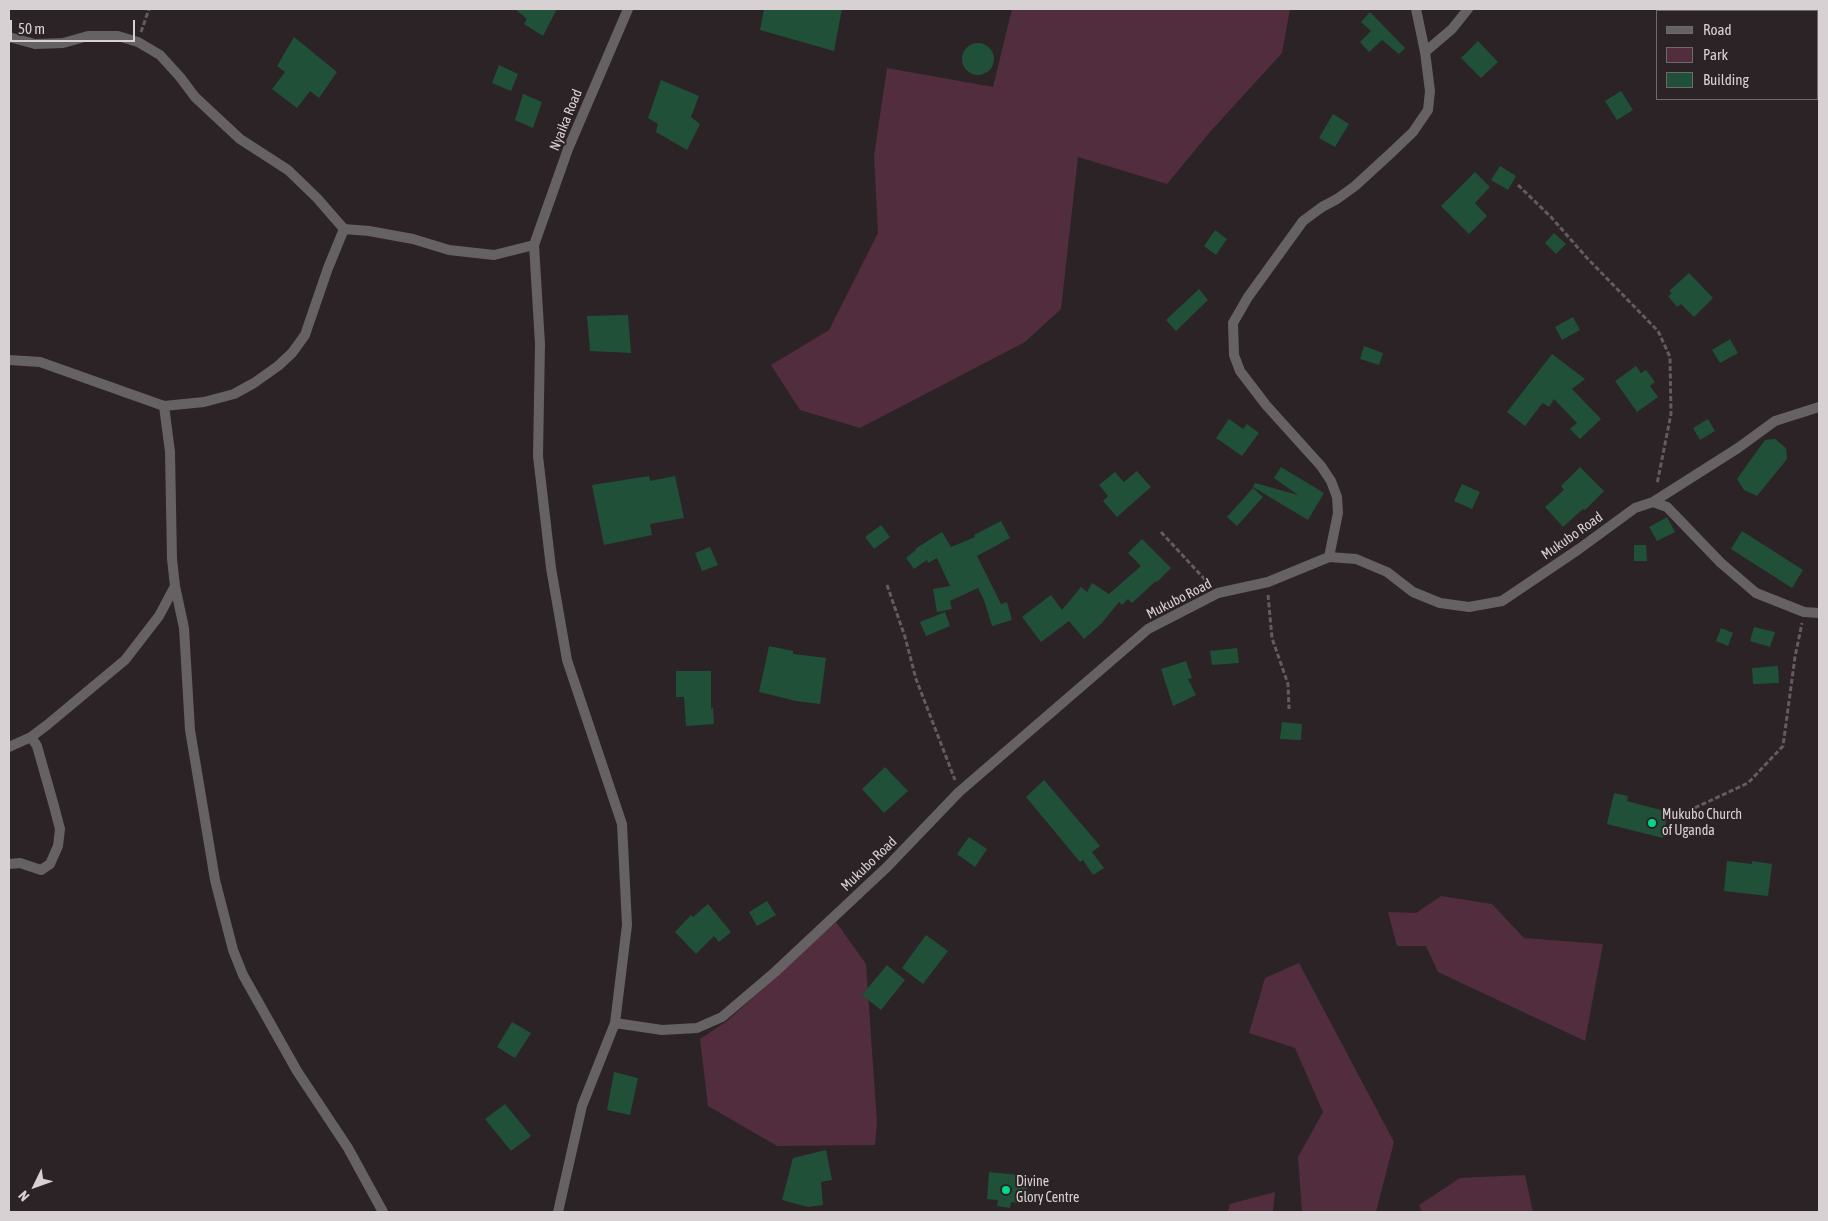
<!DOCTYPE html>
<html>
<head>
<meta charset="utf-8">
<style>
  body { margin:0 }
  #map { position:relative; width:1828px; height:1221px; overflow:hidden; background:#2c2326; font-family:"Asap Condensed",sans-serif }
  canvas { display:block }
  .frame { position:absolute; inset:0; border:10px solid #d7d1d3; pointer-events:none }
  .legend { position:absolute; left:1656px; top:10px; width:162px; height:90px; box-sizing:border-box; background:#2c2326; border:1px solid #70696b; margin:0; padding:6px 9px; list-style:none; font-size:15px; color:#d7d1d3 }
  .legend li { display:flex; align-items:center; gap:10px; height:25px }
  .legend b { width:25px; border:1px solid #70696b }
  .north { position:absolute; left:10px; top:1161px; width:50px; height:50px; -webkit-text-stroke:4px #2c2326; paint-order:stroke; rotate:228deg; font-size:14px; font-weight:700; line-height:20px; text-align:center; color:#d7d1d3 }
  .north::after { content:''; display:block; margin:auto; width:18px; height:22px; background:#d7d1d3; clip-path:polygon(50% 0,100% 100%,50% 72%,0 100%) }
  .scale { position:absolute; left:10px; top:20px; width:125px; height:22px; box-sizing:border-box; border:2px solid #d7d1d3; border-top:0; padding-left:6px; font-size:15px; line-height:18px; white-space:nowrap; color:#d7d1d3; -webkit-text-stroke:4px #2c2326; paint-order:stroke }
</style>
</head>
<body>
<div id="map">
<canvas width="1828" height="1221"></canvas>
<div class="frame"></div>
<ul class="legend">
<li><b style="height:6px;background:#666162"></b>Road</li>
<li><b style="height:14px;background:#522d3d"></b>Park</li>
<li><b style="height:14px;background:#205038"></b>Building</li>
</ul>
<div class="north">N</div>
<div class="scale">50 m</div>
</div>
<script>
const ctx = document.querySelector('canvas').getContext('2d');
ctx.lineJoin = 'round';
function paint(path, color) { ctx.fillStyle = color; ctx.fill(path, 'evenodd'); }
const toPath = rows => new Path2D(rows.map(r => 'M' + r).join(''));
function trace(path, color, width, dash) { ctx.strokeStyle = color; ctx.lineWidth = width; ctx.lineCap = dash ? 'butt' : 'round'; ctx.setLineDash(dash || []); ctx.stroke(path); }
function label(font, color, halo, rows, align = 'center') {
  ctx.font = font + ' "Asap Condensed",sans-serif'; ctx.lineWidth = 4; ctx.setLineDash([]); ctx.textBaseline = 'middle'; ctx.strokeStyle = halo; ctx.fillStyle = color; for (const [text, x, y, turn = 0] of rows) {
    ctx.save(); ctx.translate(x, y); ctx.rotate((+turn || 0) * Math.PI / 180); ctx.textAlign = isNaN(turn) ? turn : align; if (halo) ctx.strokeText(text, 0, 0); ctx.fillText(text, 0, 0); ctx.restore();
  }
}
paint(toPath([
  [1012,9,1290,9,1282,53,1210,132,1167,184,1078,157,1061,309,1025,342,860,428,800,410,771,365,829,330,878,233,874,156,887,68,993,87],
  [1441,896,1492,904,1524,938,1603,944,1585,1041,1438,972,1426,946,1397,946,1388,912,1416,913],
  [836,922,866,964,877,1123,875,1145,777,1146,708,1106,700,1039,727,1021],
  [1299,963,1394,1142,1376,1212,1302,1212,1298,1157,1323,1112,1295,1048,1249,1033,1265,978],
  [1525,1175,1533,1212,1422,1212,1419,1205,1460,1178],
  [1275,1192,1273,1212,1228,1212,1230,1204]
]), '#522d3d');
paint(toPath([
  [515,9,557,9,543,36,524,24,527,19],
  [764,9,842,9,834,51,760,30],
  [1370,12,1405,48,1399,54,1382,40,1369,52,1360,42,1371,31,1361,22],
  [294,37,337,72,319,98,310,91,297,108,272,89,285,72,277,66],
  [1478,41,1498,62,1481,78,1461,58],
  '962 59a16 16 0 1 1 32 0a16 16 0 1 1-32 0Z',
  [499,65,518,74,511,91,492,83],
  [661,80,699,96,691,117,700,124,687,150,656,132,658,124,648,118],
  [1621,91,1633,110,1617,120,1605,101],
  [523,94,542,102,533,128,515,120],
  [1333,114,1349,124,1335,147,1319,138],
  [1500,166,1516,176,1508,190,1491,180],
  [1475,172,1490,187,1475,203,1487,216,1469,234,1441,206],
  [1215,230,1227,239,1216,255,1204,246],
  [1554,233,1566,244,1556,254,1545,243],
  [1689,273,1713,298,1694,317,1681,304,1677,307,1668,296,1672,293,1669,291],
  [1199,289,1208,300,1176,331,1166,320],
  [628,315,631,353,590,351,587,316],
  [1573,317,1580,330,1562,340,1555,327],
  [1730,339,1738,353,1720,363,1712,350],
  [1364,346,1383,353,1379,365,1360,359],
  [1552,354,1585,379,1572,389,1601,419,1580,439,1570,429,1577,423,1554,399,1549,407,1543,403,1541,405,1525,426,1507,412],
  [1636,366,1641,373,1646,370,1655,382,1650,386,1658,397,1637,412,1615,381],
  [1229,419,1243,429,1247,424,1259,433,1242,456,1216,438],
  [1708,419,1715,431,1700,440,1693,428],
  [1775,439,1786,448,1787,459,1757,496,1744,490,1737,479,1765,440],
  [1281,467,1324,493,1308,520,1253,487,1255,483,1298,495,1274,478],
  [1580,467,1604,491,1585,510,1583,509,1563,527,1545,507,1564,490,1561,486],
  [1137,471,1151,487,1117,517,1103,501,1108,496,1099,485,1115,472,1124,482],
  [649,476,650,481,675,476,684,518,650,524,652,535,604,545,592,485],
  [1462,484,1480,492,1472,509,1454,501],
  [1253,488,1263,497,1237,526,1227,517],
  [1667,517,1675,532,1657,541,1649,527],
  [1001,521,1010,538,977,556,1001,604,1007,602,1012,620,992,626,984,600,978,588,950,601,952,609,937,612,933,589,950,586,937,558,928,563,927,560,914,569,906,558,916,550,915,549,942,532,951,547,975,537,974,535],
  [881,525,890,537,874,549,865,537],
  [1742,531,1803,570,1792,588,1731,549],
  [1142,539,1171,568,1157,582,1156,581,1132,603,1128,599,1122,605,1119,602,1101,624,1084,639,1069,621,1041,642,1022,617,1051,595,1062,610,1081,587,1087,592,1092,583,1109,594,1141,566,1128,553],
  [1634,545,1646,545,1647,561,1634,561],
  [710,547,718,565,702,571,695,553],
  [945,612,950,626,926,636,920,622],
  [1754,627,1775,632,1770,647,1750,641],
  [1721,628,1733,633,1728,646,1716,641],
  [769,646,793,651,793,654,826,658,820,704,796,701,759,692],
  [1237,648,1239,663,1212,665,1210,651],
  [1186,661,1192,678,1188,679,1196,695,1173,706,1161,669],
  [1778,666,1779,683,1753,684,1752,668],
  [676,671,711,671,711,709,713,708,714,724,686,726,684,697,676,697],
  [1282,722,1302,724,1301,740,1280,739],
  [885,767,908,791,884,813,862,789],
  [1044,780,1100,846,1092,852,1104,868,1093,875,1083,860,1080,862,1026,797],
  [1614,793,1628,796,1627,801,1668,812,1663,838,1607,824],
  [969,837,987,849,975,867,957,854],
  [1727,861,1752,864,1752,861,1772,864,1768,896,1724,891],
  [767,901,776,915,757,926,749,912],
  [708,904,731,932,719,942,714,936,696,954,675,932,691,915,693,917],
  [926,935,948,951,923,984,902,968],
  [887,965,905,980,881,1010,862,995],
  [512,1022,531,1033,515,1058,497,1047],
  [614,1072,638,1078,630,1115,607,1110],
  [505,1104,531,1136,511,1151,485,1119],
  [826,1150,832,1180,821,1182,823,1205,808,1207,782,1200,793,1158],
  [989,1172,1028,1176,1026,1204,1011,1202,1010,1208,997,1206,998,1200,987,1199]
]), '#205038');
trace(toPath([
  [141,32,149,9],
  [1518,185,1551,217,1587,258,1658,331,1670,357,1671,414,1657,484],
  [1161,532,1209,584],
  [887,585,905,637,916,679,955,780],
  [1268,595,1272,638,1288,684,1289,709],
  [1688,811,1748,783,1783,746,1795,657,1802,623]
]), '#635b5e', 3, [5, 2.5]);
trace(toPath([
  [9,37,35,44,63,43,88,36,118,36,138,42,160,55,180,77,195,97,240,139,288,170,317,198,344,229],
  [1425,52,1452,29,1468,9],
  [534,245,540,344,538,456,551,568,567,660,622,824,627,925,615,1023,582,1106,558,1212],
  [164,406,170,452,172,559,175,586,184,628,190,730,215,880,233,950,243,975,297,1071,348,1148,383,1212],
  [1653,502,1738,448,1775,421,1819,407],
  [1329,557,1338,513,1337,497,1331,481,1321,466,1266,405,1240,371,1234,355,1233,323,1248,297,1303,221,1322,207,1337,199,1355,186,1391,153,1413,132,1428,110,1430,91,1425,52,1416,9],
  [9,747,31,737,47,725,125,660,159,616,175,586],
  [9,864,20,863,41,870,50,864,58,846,60,829,54,806,37,746,31,737],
  [615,1023,662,1030,697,1028,722,1017,775,972,887,867,959,792,1148,629,1218,593,1268,582,1329,557,1356,559,1387,572,1413,592,1440,603,1469,607,1502,601,1579,549,1635,508,1653,502,1667,507,1721,563,1756,593,1804,612,1819,613]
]), '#666162', 10);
trace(toPath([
  [9,360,40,362,164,406,204,402,234,394,254,383,278,366,292,353,305,335,328,268,344,229,369,231,413,239,449,250,494,255,534,245,568,149,628,9]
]), '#666162', 10);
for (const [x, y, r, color] of [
  [1652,823,5,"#00d98c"],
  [1006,1190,5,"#00d98c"]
]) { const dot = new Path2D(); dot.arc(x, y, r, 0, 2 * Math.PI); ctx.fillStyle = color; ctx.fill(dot); trace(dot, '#2c2326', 2); }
label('14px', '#d7d1d3', '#2c2326', [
  ["Nyaika Road",566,120,-68],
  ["Mukubo Road",1572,536,-35],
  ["Mukubo Road",1179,599,-27],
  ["Mukubo Road",869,864,-44]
]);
label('14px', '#d7d1d3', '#2c2326', [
  ["Mukubo Church",1662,815],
  ["of Uganda",1662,831],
  ["Divine",1016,1182],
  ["Glory Centre",1016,1198]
], 'left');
</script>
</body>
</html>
